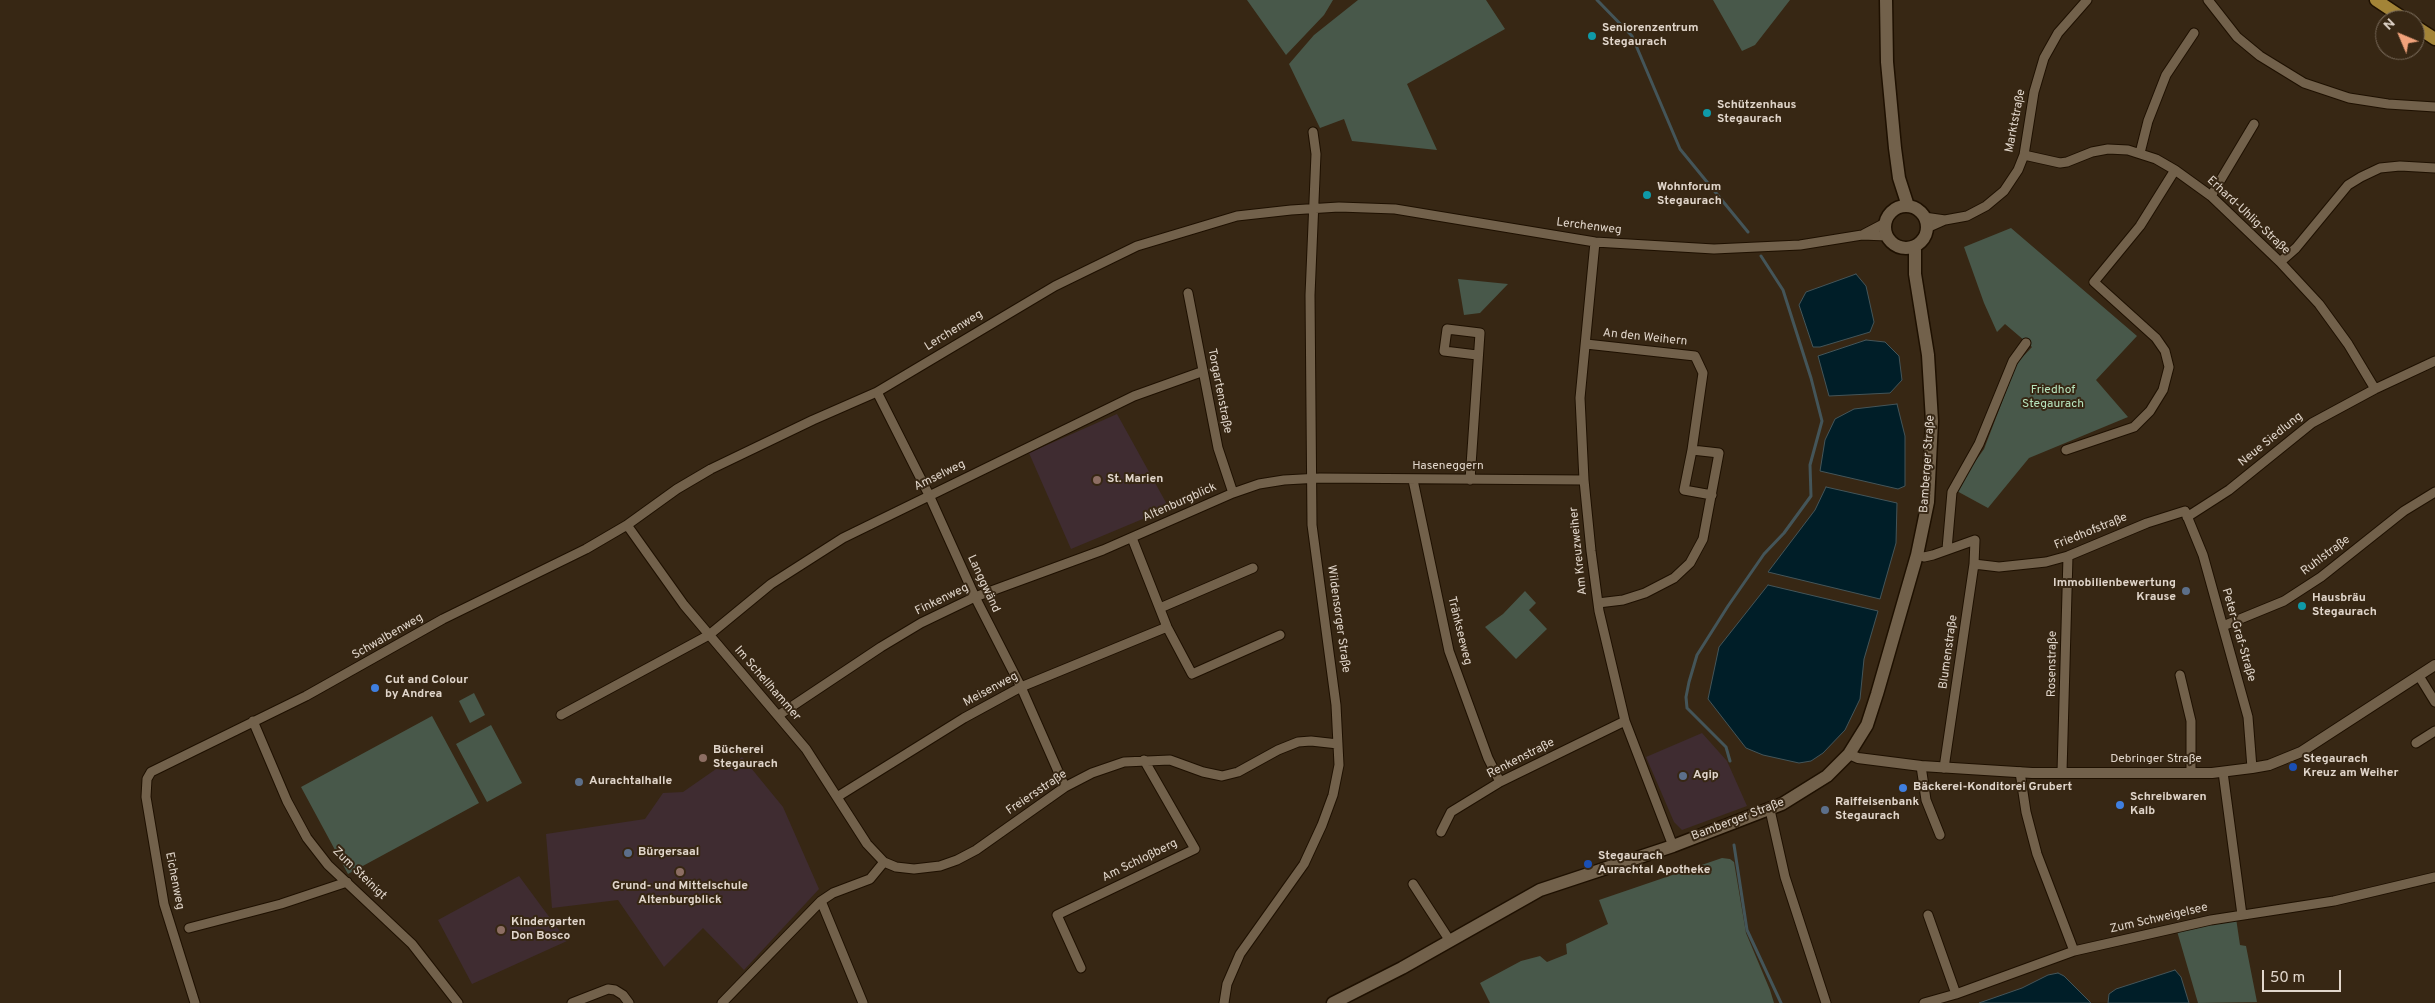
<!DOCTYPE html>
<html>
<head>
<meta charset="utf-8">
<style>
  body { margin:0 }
  #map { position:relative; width:2435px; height:1003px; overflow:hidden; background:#372714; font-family:Overpass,sans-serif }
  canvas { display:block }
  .north { position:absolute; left:2375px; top:10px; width:50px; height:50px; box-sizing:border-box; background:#372714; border:1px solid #7b6d5d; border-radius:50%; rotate:315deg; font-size:14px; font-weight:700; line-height:20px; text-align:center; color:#e1d6cb }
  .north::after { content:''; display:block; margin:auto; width:18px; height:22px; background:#f1a27b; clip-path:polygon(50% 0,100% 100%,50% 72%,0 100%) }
  .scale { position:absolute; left:2262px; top:970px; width:79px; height:22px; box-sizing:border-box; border:2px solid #e1d6cb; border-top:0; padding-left:6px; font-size:15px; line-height:18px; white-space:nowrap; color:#e1d6cb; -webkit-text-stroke:4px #372714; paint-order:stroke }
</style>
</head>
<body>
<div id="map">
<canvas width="2435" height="1003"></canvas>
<div class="north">N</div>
<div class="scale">50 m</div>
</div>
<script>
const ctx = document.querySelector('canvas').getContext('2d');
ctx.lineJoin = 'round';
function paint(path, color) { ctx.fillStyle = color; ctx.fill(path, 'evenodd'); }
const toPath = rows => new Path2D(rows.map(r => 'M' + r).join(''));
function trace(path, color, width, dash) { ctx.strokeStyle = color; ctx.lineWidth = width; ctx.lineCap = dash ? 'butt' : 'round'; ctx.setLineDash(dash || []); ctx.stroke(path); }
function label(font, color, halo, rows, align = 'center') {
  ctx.font = font + ' Overpass,sans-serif'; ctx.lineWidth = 4; ctx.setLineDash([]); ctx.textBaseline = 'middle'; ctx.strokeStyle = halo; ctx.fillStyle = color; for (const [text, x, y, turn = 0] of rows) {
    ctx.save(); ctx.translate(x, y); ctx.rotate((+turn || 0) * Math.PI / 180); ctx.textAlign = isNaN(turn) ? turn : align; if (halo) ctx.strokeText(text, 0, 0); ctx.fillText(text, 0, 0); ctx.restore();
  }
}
paint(toPath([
  [1117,414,1169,508,1071,549,1029,453],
  [1702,733,1727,761,1747,806,1682,830,1674,822,1646,757],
  [742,757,783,807,819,889,744,970,703,928,664,967,618,900,552,908,546,834,645,819,663,793,683,792,716,769,727,770],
  [519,876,567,941,472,984,438,920]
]), '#3f2c31');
paint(toPath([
  [1247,0,1333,0,1324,15,1286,55],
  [1358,0,1486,0,1505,29,1407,84,1437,150,1352,141,1344,119,1320,128,1289,64,1314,35],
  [1713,0,1790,0,1755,45,1742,51],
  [2011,228,2137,336,2096,380,2128,417,2029,458,1988,508,1955,490,1984,449,2017,363,2032,347,2005,324,1997,332,1984,303,1964,247],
  [1458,279,1508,284,1480,313,1464,315],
  [1525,591,1536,603,1529,610,1547,629,1516,659,1485,627,1503,614],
  [474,693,485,715,470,723,459,701],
  [432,716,479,803,348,874,301,787],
  [491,725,522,783,487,802,456,744],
  [1722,858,1730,859,1734,862,1746,933,1770,990,1774,1003,1490,1003,1480,983,1521,961,1540,956,1547,962,1567,954,1566,944,1608,924,1599,900],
  [2236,918,2240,945,2246,946,2257,1002,2198,1003,2177,931]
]), '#48584a');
const water = toPath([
  [1856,274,1866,286,1874,322,1870,332,1820,347,1813,347,1799,305,1806,292,1856,274],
  [1866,340,1885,342,1899,356,1902,380,1890,393,1829,396,1818,356,1866,340],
  [1897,404,1905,436,1905,486,1898,489,1820,471,1825,440,1835,419,1854,409,1897,404],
  [1826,487,1897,503,1896,543,1880,599,1768,572,1815,510,1826,487],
  [1768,585,1878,611,1864,659,1860,699,1845,730,1823,753,1811,761,1799,763,1763,755,1746,748,1708,699,1719,647,1768,585],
  [2175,970,2181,977,2189,1003,2108,1003,2109,994,2116,989,2175,970],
  [2058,973,2064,976,2091,1003,1979,1003,2022,988,2048,975,2058,973]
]);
paint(water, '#001e28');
trace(water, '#445559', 1);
trace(toPath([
  [1597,0,1632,36,1680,149,1748,232],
  [1730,761,1726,747,1687,708,1686,697,1689,682,1697,655,1728,606,1764,554,1784,533,1811,496,1810,465,1822,421,1811,378,1783,290,1761,256],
  [1734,845,1747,930,1781,1003]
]), '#445559', 3);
const minor = toPath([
  [2208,0,2237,37,2260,56,2304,83,2349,98,2388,104,2435,107],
  [2140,153,2148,121,2166,75,2194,33],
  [2024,155,2060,163,2067,162,2092,152,2108,149,2128,150,2156,159,2175,170,2211,196,2280,262,2319,304,2348,344,2375,389],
  [2211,196,2254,124],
  [1924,217,1945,220],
  [1927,228,1945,220,1967,216,1986,206,2004,191,2018,170,2024,155,2034,92,2044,58,2058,33,2087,0],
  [1864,234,1885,223],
  [1595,242,1580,398,1584,480,1591,551,1599,611,1625,721,1673,846],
  [2280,262,2296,248,2348,185,2361,177,2380,168,2400,166,2435,168],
  [1188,293,1218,448,1233,493],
  [1586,344,1695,356,1703,373,1692,450,1719,453,1703,539,1690,563,1674,578,1645,593,1623,600,1598,603],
  [877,392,929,495,975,597,1021,687,1065,787],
  [1692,450,1684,490,1712,495],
  [2066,450,2134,427,2150,411,2163,390,2169,367,2165,351,2156,338,2094,282,2140,226,2175,170],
  [1413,480,1449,651,1488,758,1500,782],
  [1470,480,1480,333,1447,329,1444,351,1477,355],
  [2187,517,2229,490,2312,423,2375,389,2435,361],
  [627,525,684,605,806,749,867,844,884,862,896,867,914,869,940,866,957,860,976,850,1065,787,1092,773,1124,762,1170,760,1203,772,1222,776,1238,772,1278,750,1298,742,1311,741,1338,744],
  [1132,538,1167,627,1192,674,1280,635],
  [1947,549,1952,492,1979,444,2013,361,2026,343],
  [1917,555,1924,557,1933,555,1975,540,1974,564,1944,768],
  [1974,564,1999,567,2046,562,2068,556,2147,523,2185,511,2203,555,2248,717,2252,768],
  [1160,608,1253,568],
  [2223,626,2284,601,2321,577,2404,511,2435,492],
  [2180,675,2191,721,2191,773],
  [2419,676,2435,702],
  [561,715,709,635,771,584,843,538,1134,396,1201,372],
  [779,715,881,647,921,623,975,597,1103,550,1233,493,1259,484,1284,480,1320,478,1584,480],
  [253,721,287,801,307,838,328,865,412,944,458,1003],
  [2416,743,2435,731],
  [1921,766,1926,800,1940,835],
  [2020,772,2026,812,2037,854,2074,951],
  [2062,772,2068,556],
  [2223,772,2242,915],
  [837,797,964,718,1021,687,1167,627],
  [1770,810,1785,877,1826,1003],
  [1441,832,1451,812,1500,782,1625,721],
  [1413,884,1450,941],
  [821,901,863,1003],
  [1928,915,1956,994],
  [189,928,281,904,347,882],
  [1081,968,1057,915,1195,849,1144,760],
  [195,1003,164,904,146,797,147,779,151,772,306,696,443,619,586,549,627,525,677,489,711,469,813,420,877,392,1055,286,1137,246,1237,216,1291,210,1339,207,1395,209,1595,242,1714,249,1800,245,1862,235,1887,236],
  [572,1003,608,989,615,990,623,995,629,1003],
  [722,1003,821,901,833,893,870,879,884,862],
  [1224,1003,1227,984,1240,954,1304,864,1322,825,1333,795,1339,765,1336,705,1312,525,1310,295,1316,154,1313,132],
  [1924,1003,1956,994,2074,951,2211,920,2334,901,2435,877]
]);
const tertiary = toPath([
  [1849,754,1858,758,1921,766,2032,773,2212,773,2252,768,2269,765,2301,752,2435,665]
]);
const secondary = toPath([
  [1886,0,1887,62,1895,148,1899,178,1908,206],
  '1885 227a21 21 0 1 1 42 0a21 21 0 1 1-42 0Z',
  [1333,1003,1402,968,1540,890,1673,846,1782,804,1827,776,1849,754,1867,725,1877,694,1917,555,1928,502,1932,421,1928,355,1915,274,1915,246]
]);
const primary = toPath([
  [2376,0,2406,20],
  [2415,26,2435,39]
]);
trace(minor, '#1e1000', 11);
trace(tertiary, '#1e1000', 12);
trace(secondary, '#1e1000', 15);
trace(primary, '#1e1000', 15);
trace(minor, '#72614b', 9);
trace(tertiary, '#72614b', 10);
trace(secondary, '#72614b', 12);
trace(primary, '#a38437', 12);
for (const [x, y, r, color] of [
  [1592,36,5,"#0f9aa8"],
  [1707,113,5,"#0f9aa8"],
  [1647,195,5,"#0f9aa8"],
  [1097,480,5,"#8d6e63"],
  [2186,591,5,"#5c6f8a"],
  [2302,606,5,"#0f9aa8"],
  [375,688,5,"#3f7fe0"],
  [703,758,5,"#8d6e63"],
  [2293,767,5,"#1a4fb4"],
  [1683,776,5,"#5c6f8a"],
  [579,782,5,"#5c6f8a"],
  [1903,788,5,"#3f7fe0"],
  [2120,805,5,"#3f7fe0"],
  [1825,810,5,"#5c6f8a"],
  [628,853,5,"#5c6f8a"],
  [1588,864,5,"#1a4fb4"],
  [680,872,5,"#8d6e63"],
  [501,930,5,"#8d6e63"]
]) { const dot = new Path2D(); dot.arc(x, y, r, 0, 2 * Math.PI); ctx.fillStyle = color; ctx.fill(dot); trace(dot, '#372714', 2); }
label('bold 12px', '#e1d6cb', '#372714', [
  ["Seniorenzentrum",1602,29],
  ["Stegaurach",1602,43],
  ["Schützenhaus",1717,106],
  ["Stegaurach",1717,120],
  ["Wohnforum",1657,188],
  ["Stegaurach",1657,202],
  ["St. Marien",1107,480],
  ["Immobilienbewertung",2176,584,"right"],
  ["Krause",2176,598,"right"],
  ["Hausbräu",2312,599],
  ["Stegaurach",2312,613],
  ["Cut and Colour",385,681],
  ["by Andrea",385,695],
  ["Bücherei",713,751],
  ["Stegaurach",713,765],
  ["Stegaurach",2303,760],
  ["Kreuz am Weiher",2303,774],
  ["Agip",1693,776],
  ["Aurachtalhalle",589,782],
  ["Bäckerei-Konditorei Grubert",1913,788],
  ["Schreibwaren",2130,798],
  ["Kalb",2130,812],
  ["Raiffeisenbank",1835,803],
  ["Stegaurach",1835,817],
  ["Bürgersaal",638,853],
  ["Stegaurach",1598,857],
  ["Aurachtal Apotheke",1598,871],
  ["Grund- und Mittelschule",680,887,"center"],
  ["Altenburgblick",680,901,"center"],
  ["Kindergarten",511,923],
  ["Don Bosco",511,937]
], 'left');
label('12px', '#e1d6cb', '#372714', [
  ["Marktstraße",2016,121,-79],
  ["Erhard-Uhlig-Straße",2248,216,43],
  ["Lerchenweg",1589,227,7],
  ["Lerchenweg",954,331,-32],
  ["An den Weihern",1645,338,6],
  ["Torgartenstraße",1219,391,79],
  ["Neue Siedlung",2271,440,-39],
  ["Bamberger Straße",1928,464,-86],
  ["Haseneggern",1448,467],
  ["Amselweg",940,476,-26],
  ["Altenburgblick",1180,503,-24],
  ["Friedhofstraße",2091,532,-22],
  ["Am Kreuzweiher",1579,551,-96],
  ["Ruhlstraße",2326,556,-37],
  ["Langgwänd",983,584,65],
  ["Finkenweg",942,600,-26],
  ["Wildensorger Straße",1338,619,82],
  ["Tränkseeweg",1459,631,76],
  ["Peter-Graf-Straße",2238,635,74],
  ["Schwalbenweg",388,637,-30],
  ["Blumenstraße",1949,652,-82],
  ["Rosenstraße",2053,664,-89],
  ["Im Schellhammer",767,684,49],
  ["Meisenweg",991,690,-28],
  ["Renkenstraße",1521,759,-27],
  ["Debringer Straße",2156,760],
  ["Freiersstraße",1037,793,-34],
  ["Bamberger Straße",1738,820,-21],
  ["Am Schloßberg",1140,861,-26],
  ["Zum Steinigt",359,874,44],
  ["Eichenweg",174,881,79],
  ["Zum Schweigelsee",2159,919,-13]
]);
label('12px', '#b7e4bd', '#372714', [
  ["Friedhof",2053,391],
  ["Stegaurach",2053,405]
]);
</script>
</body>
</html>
